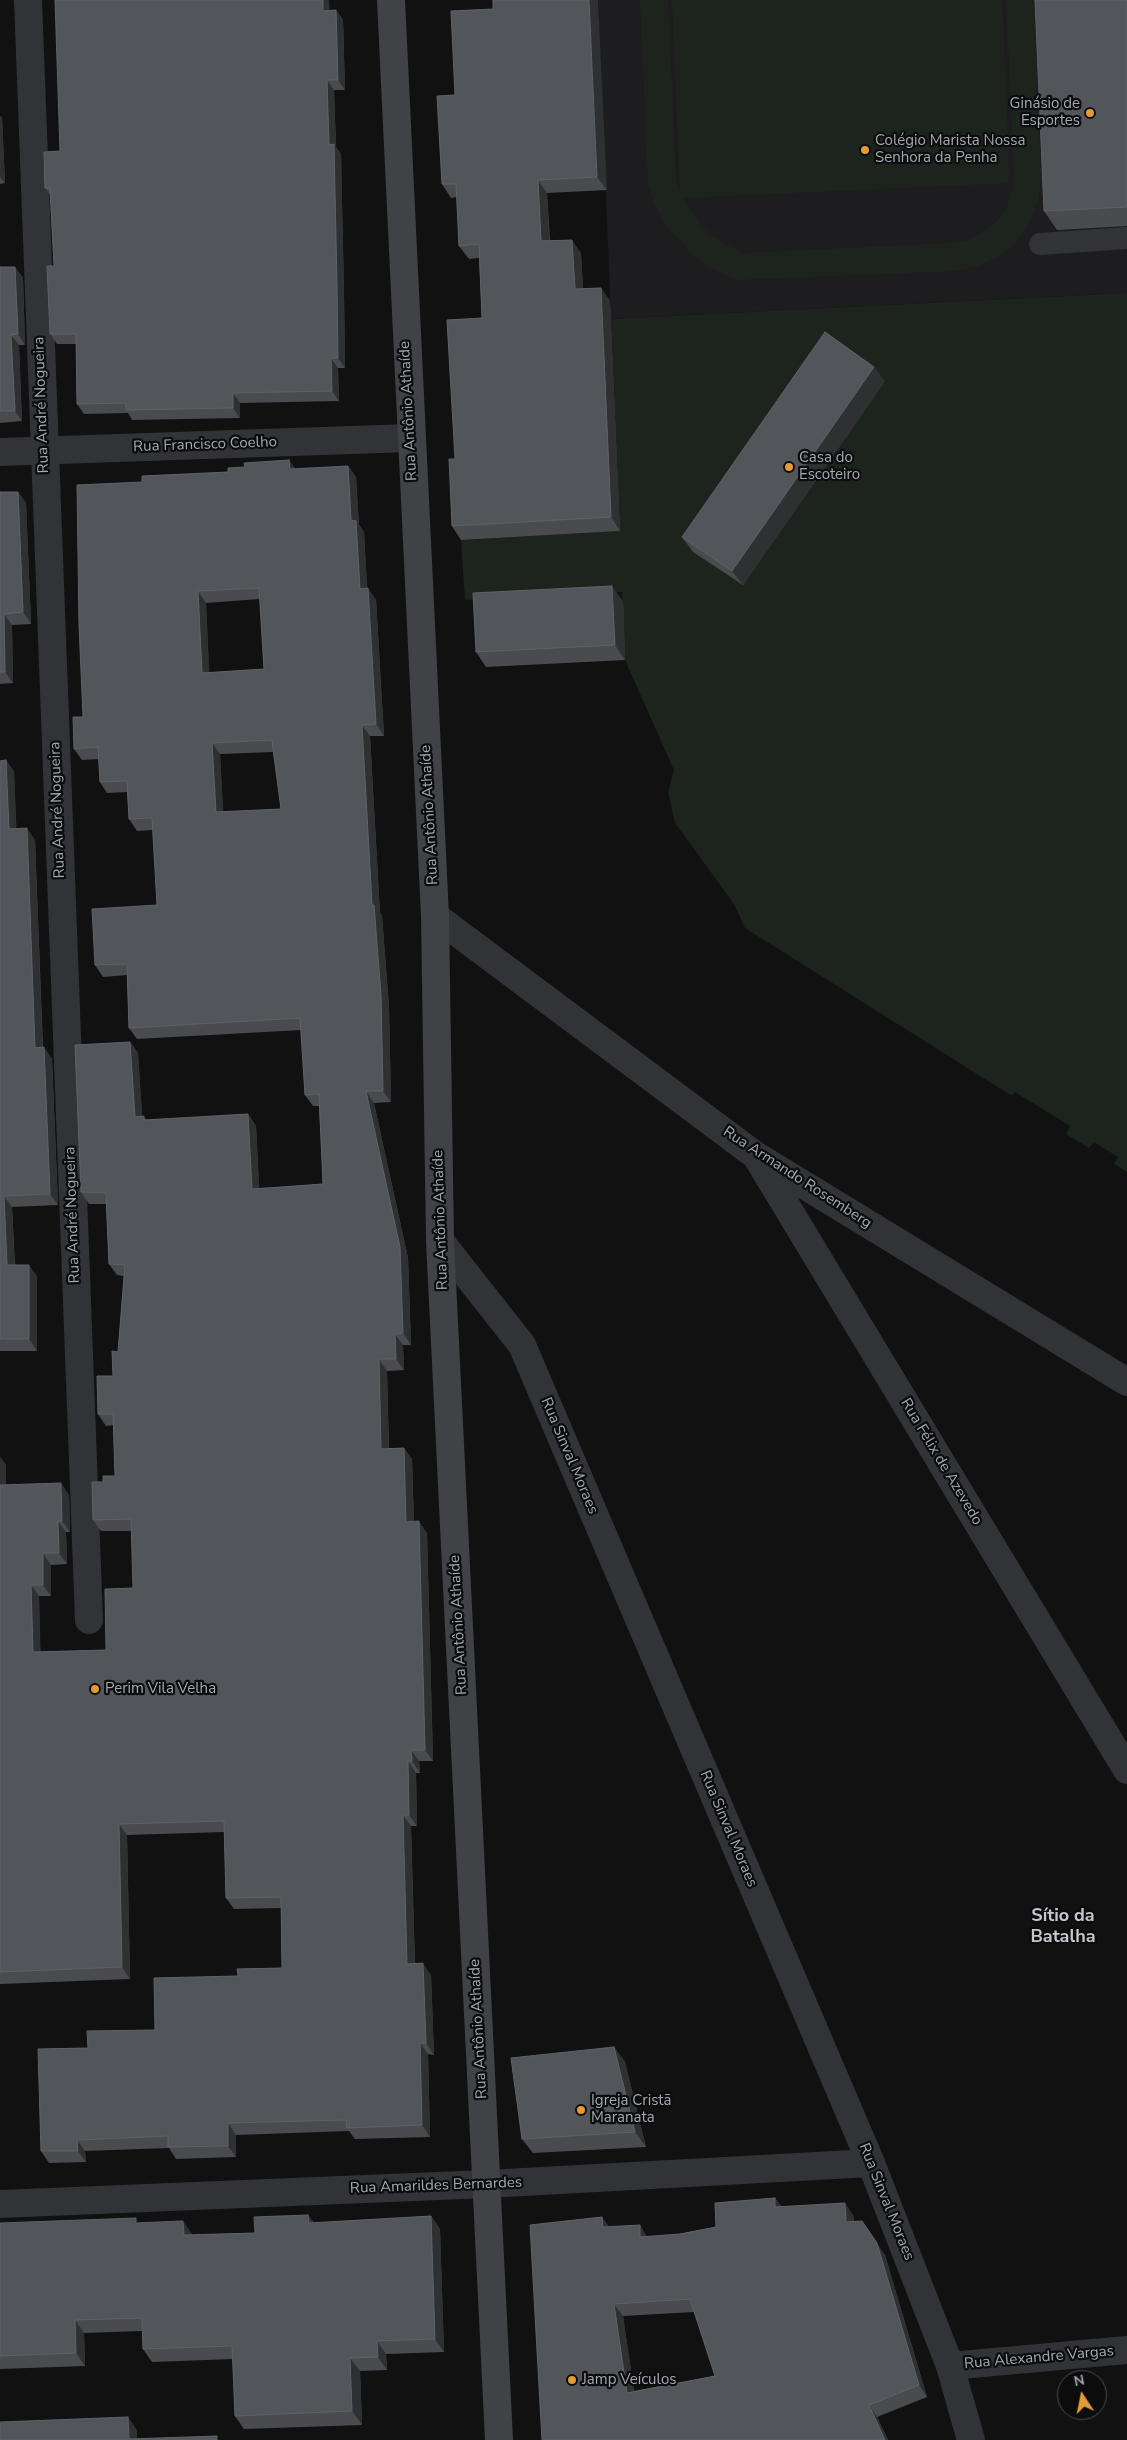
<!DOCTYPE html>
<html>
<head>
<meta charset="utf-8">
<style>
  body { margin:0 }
  #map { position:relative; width:1127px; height:2440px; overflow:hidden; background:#111112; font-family:"Nunito Sans",sans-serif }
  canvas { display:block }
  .north { position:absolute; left:1057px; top:2370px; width:50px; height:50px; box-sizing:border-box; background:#0c0c0d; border:1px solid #484b4f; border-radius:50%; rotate:349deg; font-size:14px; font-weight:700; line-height:20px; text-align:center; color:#a3a9b2 }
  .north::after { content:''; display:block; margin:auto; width:18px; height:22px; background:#e49b37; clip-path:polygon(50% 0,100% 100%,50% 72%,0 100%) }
</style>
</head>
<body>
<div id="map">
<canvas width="1127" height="2440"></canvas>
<div class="north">N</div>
</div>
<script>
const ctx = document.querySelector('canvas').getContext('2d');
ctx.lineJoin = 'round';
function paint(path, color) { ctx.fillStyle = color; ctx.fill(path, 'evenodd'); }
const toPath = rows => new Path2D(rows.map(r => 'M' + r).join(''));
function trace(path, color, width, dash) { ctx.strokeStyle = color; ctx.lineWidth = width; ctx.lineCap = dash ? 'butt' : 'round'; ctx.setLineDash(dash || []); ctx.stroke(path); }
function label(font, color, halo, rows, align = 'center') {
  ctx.font = font + ' "Nunito Sans",sans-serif'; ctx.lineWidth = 4.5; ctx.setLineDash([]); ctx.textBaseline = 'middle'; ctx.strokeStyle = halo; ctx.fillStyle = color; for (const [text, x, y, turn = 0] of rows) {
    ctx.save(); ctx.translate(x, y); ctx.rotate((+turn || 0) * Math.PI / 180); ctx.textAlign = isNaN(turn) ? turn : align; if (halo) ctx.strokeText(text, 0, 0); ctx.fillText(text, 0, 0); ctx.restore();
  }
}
paint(toPath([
  [598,0,1127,0,1127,293,611,319]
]), '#1d1d1f');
paint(toPath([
  [640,0,668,0,676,179,680,192,672,0,1002,0,1010,183,683,198,700,224,713,237,743,253,951,243,969,240,984,232,997,221,1007,207,1012,191,1014,174,1006,0,1034,0,1041,174,1039,197,1031,220,1018,240,999,256,978,266,955,271,737,280,715,270,696,258,666,225,655,205,648,183],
  [1127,293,1127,1172,1114,1164,1118,1157,1094,1142,1089,1148,1066,1134,1070,1126,1015,1092,1012,1096,745,928,734,904,675,823,668,792,674,770,625,660,622,592,465,600,461,540,620,531,611,319]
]), '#1d241e');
trace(toPath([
  [1040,244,1127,238]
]), '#323337', 22);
trace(toPath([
  [28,0,89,1620],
  [0,452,410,438],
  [435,916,755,1155,1127,1382],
  [758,1159,1127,1770],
  [440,1241,522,1345,871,2163,950,2366,971,2440],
  [0,2204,487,2184,871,2163],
  [950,2366,1127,2350]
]), '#323337', 28);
trace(toPath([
  [391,0,435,916,440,1241,499,2440]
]), '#404246', 28);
paint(toPath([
  [329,0,329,10,336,10,343,20,345,90,334,90,336,147,341,154,344,295,345,368,338,368,339,401,240,403,240,418,132,420,128,413,84,414,77,404,76,344,57,344,50,334,54,266,50,195,45,188,60,151],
  [1127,0,1127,226,1057,230,1044,211],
  [493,9,607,190,547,193,550,241,581,253,583,289,601,288,610,301,620,531,461,540,452,526,455,459,482,318,479,258,469,259,459,246,457,197,451,198,442,184],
  [0,116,2,118,5,183,0,184],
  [0,267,15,267,23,278,25,345,19,345,22,421,0,423],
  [885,381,743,585,693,552,682,537],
  [289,460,295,469,348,466,356,477,359,525,364,532,367,588,376,600,384,736,370,736,380,913,382,916,389,1007,391,1102,374,1103,408,1258,411,1345,403,1345,404,1370,387,1371,389,1448,404,1448,412,1459,414,1522,427,1533,433,1761,419,1761,420,1773,416,1773,417,1826,411,1826,415,1963,431,1975,434,2055,428,2054,430,2137,355,2139,349,2131,236,2135,236,2157,176,2159,169,2148,85,2151,86,2162,49,2163,41,2151,88,2048,155,2030,238,1976,282,1968,281,1908,234,1909,226,1898,224,1832,127,1835,130,1979,0,1984,0,1457,6,1465,6,1485,69,1495,70,1532,66,1532,67,1564,51,1565,51,1596,39,1596,40,1652,106,1650,133,1588,132,1531,101,1531,93,1520,103,1482,115,1476,114,1425,106,1426,98,1414,113,1376,118,1352,124,1276,117,1275,109,1264,106,1204,89,1204,81,1192,130,1042,138,1053,142,1116,147,1120,248,1114,256,1126,259,1189,323,1184,319,1106,313,1106,305,1095,301,1030,137,1039,129,1028,127,975,103,977,95,965,157,905,153,830,137,831,129,819,127,792,107,793,100,782,99,759,82,760,74,749,83,717,142,482,228,472,245,467],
  [260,599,264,669,209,673,206,603],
  [273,752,281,809,223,812,220,754],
  [0,492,18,492,26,503,31,624,12,625,13,683,0,684],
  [623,601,625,660,486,667,476,652],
  [6,760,14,772,16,828,35,840,43,1047,44,1047,52,1059,58,1205,12,1207,15,1265,37,1276,37,1351,0,1351,0,761],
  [614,2047,625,2062,646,2147,533,2153,522,2139],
  [775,2198,781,2206,853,2215,854,2221,885,2255,927,2397,877,2417,888,2440,542,2440,602,2217,609,2227,648,2237,680,2234,716,2227],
  [694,2312,715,2376,634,2391,623,2316],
  [308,2215,314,2223,431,2216,440,2229,444,2352,386,2354,387,2370,360,2371,362,2425,244,2429,235,2416,233,2359,152,2362,143,2349,142,2331,84,2333,85,2366,0,2369,0,2223,139,2223,192,2234,192,2235,255,2233]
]), '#494b4f');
paint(toPath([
  [323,0,329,0,330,20,323,11],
  [589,0,598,0,607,190,597,177],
  [336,10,343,20,345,90,338,80],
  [327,80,334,90,336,147,341,154,344,295,345,368,338,358,329,145],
  [0,116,2,118,5,183,0,177],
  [538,180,547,193,550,255,541,241],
  [572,240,581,253,584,303,575,289],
  [15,267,23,278,25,345,18,334],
  [601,288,610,301,620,531,611,517],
  [11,335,19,345,22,421,15,411],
  [331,358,338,368,339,401,332,391],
  [874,367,885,381,743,585,732,571],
  [233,393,240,403,240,418,233,408],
  [289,460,297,471,290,469],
  [348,466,356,477,359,525,364,532,368,599,368,588,376,600,384,736,376,724,360,589,351,520],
  [18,492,26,503,31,624,23,612],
  [612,586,623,601,625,660,615,645],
  [198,591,206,603,210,685,202,673],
  [4,614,12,625,13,683,5,672],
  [362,725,370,736,380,913,382,916,389,1007,391,1102,383,1091],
  [212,743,220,754,224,823,216,812],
  [6,760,14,772,17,840,9,829],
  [27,828,35,840,43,1059,35,1048],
  [130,1042,138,1053,143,1128,135,1117],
  [44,1047,52,1059,58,1205,50,1194],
  [366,1091,374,1103,408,1258,411,1345,403,1333],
  [248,1114,256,1126,260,1201,252,1189],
  [4,1196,12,1207,15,1276,7,1265],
  [29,1265,37,1276,37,1351,29,1339],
  [395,1334,403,1345,404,1370,396,1359],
  [379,1359,387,1371,389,1460,381,1449],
  [404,1448,412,1459,414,1533,406,1522],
  [0,1457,6,1465,6,1496,0,1488],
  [61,1483,69,1495,70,1532,62,1521],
  [58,1521,66,1532,67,1564,59,1553],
  [419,1521,427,1533,433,1761,425,1750],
  [43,1553,51,1565,51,1596,43,1585],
  [31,1585,39,1596,41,1664,33,1652],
  [411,1750,419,1761,420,1773,412,1761],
  [408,1761,416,1773,417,1826,409,1815],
  [403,1815,411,1826,415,1975,407,1964],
  [119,1824,127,1835,130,1979,122,1967],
  [423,1963,431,1975,434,2055,426,2043],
  [420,2043,428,2054,430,2137,422,2125],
  [614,2047,625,2062,646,2147,635,2132],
  [228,2123,236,2135,236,2157,228,2146],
  [77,2140,85,2151,86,2162,78,2151],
  [775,2198,784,2210,775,2207],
  [845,2203,853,2215,855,2234,846,2222],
  [308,2215,317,2228,309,2223],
  [431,2216,440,2229,444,2352,435,2339],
  [602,2217,610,2229,603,2227],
  [183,2221,192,2234,193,2248,184,2235],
  [862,2221,885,2255,927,2397,919,2385],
  [640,2225,648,2238,640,2237],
  [614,2304,623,2316,636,2405,627,2393],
  [75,2320,84,2333,85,2366,76,2353],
  [377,2341,386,2354,387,2370,378,2357],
  [350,2358,360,2371,362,2425,352,2411],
  [869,2405,877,2417,888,2440,885,2440],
  [128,2417,137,2430,137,2440,129,2439]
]), '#2e3032');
const building = toPath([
  [55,0,323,0,323,11,336,10,338,80,327,80,329,145,334,144,337,286,338,358,331,358,332,391,233,393,233,408,126,410,126,403,77,404,76,334,50,334,47,266,54,266,50,188,45,188,44,152,60,151,55,0],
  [493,0,589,0,597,177,538,180,541,241,572,240,575,289,601,288,611,517,452,526,449,459,455,459,447,320,482,318,479,244,459,246,456,184,442,184,437,96,455,95,451,11,493,9,493,0],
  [1035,0,1127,0,1127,207,1044,211,1035,0],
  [0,267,15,267,18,334,11,335,15,411,0,411,0,267],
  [825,332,874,367,732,571,682,537,825,332],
  [289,460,290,469,348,466,351,520,356,521,360,589,368,588,376,724,362,725,372,905,374,905,381,995,383,1091,366,1091,400,1247,403,1333,395,1334,396,1359,379,1359,381,1449,404,1448,406,1522,419,1521,425,1750,411,1750,412,1761,408,1761,409,1815,403,1815,407,1964,423,1963,426,2043,420,2043,422,2125,347,2128,346,2120,228,2123,228,2146,168,2147,168,2136,77,2140,78,2151,41,2151,38,2049,88,2048,87,2031,155,2030,154,1978,238,1976,237,1969,282,1968,281,1897,226,1898,224,1821,119,1824,122,1967,0,1972,0,1485,61,1483,62,1521,58,1521,59,1553,43,1553,43,1585,31,1585,33,1652,106,1650,105,1589,133,1588,131,1519,93,1520,92,1482,103,1482,103,1476,115,1476,113,1414,98,1414,97,1376,113,1376,112,1351,118,1352,125,1265,109,1264,106,1193,81,1192,75,1045,130,1042,135,1117,144,1116,144,1120,248,1114,252,1189,323,1184,319,1094,305,1095,300,1018,129,1028,127,964,95,965,92,909,157,905,152,818,129,819,127,781,100,782,98,747,74,749,73,717,83,717,79,625,77,485,142,482,142,476,228,472,228,468,245,467,244,463,289,460],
  [259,588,264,669,202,673,198,591,259,588],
  [272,740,281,809,216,812,212,743,272,740],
  [0,492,18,492,23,612,4,614,5,672,0,672,0,492],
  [612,586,615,645,476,652,473,593,612,586],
  [6,760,9,829,27,828,35,1048,44,1047,50,1194,4,1196,7,1265,29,1265,29,1339,0,1339,0,761,6,760],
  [614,2047,635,2132,522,2139,511,2058,614,2047],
  [775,2198,775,2207,845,2203,846,2222,862,2221,877,2243,919,2385,869,2405,885,2440,542,2440,530,2225,602,2217,603,2227,640,2225,640,2237,680,2234,716,2227,715,2203,775,2198],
  [690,2299,715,2376,627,2393,614,2304,690,2299],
  [308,2215,309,2223,431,2216,435,2339,377,2341,378,2357,350,2358,352,2411,235,2416,232,2346,143,2349,142,2318,75,2320,76,2353,0,2356,0,2223,136,2218,136,2223,183,2221,184,2235,255,2233,254,2217,308,2215],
  [128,2417,129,2439,217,2436,217,2440,0,2440,0,2422,128,2417]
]);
paint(building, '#52555a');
trace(building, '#5f6268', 1);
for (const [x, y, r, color] of [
  [1090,113,5,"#e49b37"],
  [865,150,5,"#e49b37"],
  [789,467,5,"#e49b37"],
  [95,1689,5,"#e49b37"],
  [581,2110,5,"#e49b37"],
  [572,2380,5,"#e49b37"]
]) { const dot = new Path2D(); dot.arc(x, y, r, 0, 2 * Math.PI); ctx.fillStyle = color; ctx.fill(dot); trace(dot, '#0c0c0d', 2); }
label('15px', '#a3a9b2', '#0c0c0d', [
  ["Ginásio de",1080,104,"right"],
  ["Esportes",1080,121,"right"],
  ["Colégio Marista Nossa",875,141],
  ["Senhora da Penha",875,158],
  ["Casa do",799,458],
  ["Escoteiro",799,475],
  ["Perim Vila Velha",105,1689],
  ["Igreja Cristã",591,2101],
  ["Maranata",591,2118],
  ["Jamp Veículos",582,2380]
], 'left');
label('15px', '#a3a9b2', '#0c0c0d', [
  ["Rua André Nogueira",42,405,-92],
  ["Rua Antônio Athaíde",409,411,-93],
  ["Rua Francisco Coelho",205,445,-2],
  ["Rua André Nogueira",58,810,-92],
  ["Rua Antônio Athaíde",430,815,-93],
  ["Rua Armando Rosemberg",797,1178,33],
  ["Rua André Nogueira",73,1215,-92],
  ["Rua Antônio Athaíde",441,1220,-92],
  ["Rua Sinval Moraes",569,1456,67],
  ["Rua Félix de Azevedo",941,1462,59],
  ["Rua Antônio Athaíde",459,1625,-93],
  ["Rua Sinval Moraes",728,1829,67],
  ["Rua Antônio Athaíde",479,2029,-93],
  ["Rua Amarildes Bernardes",436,2186,-2],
  ["Rua Sinval Moraes",886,2202,68],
  ["Rua Alexandre Vargas",1039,2358,-5]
]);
label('bold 18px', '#c3c7ce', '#0c0c0d', [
  ["Sítio da",1063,1917],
  ["Batalha",1063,1938]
]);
</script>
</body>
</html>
